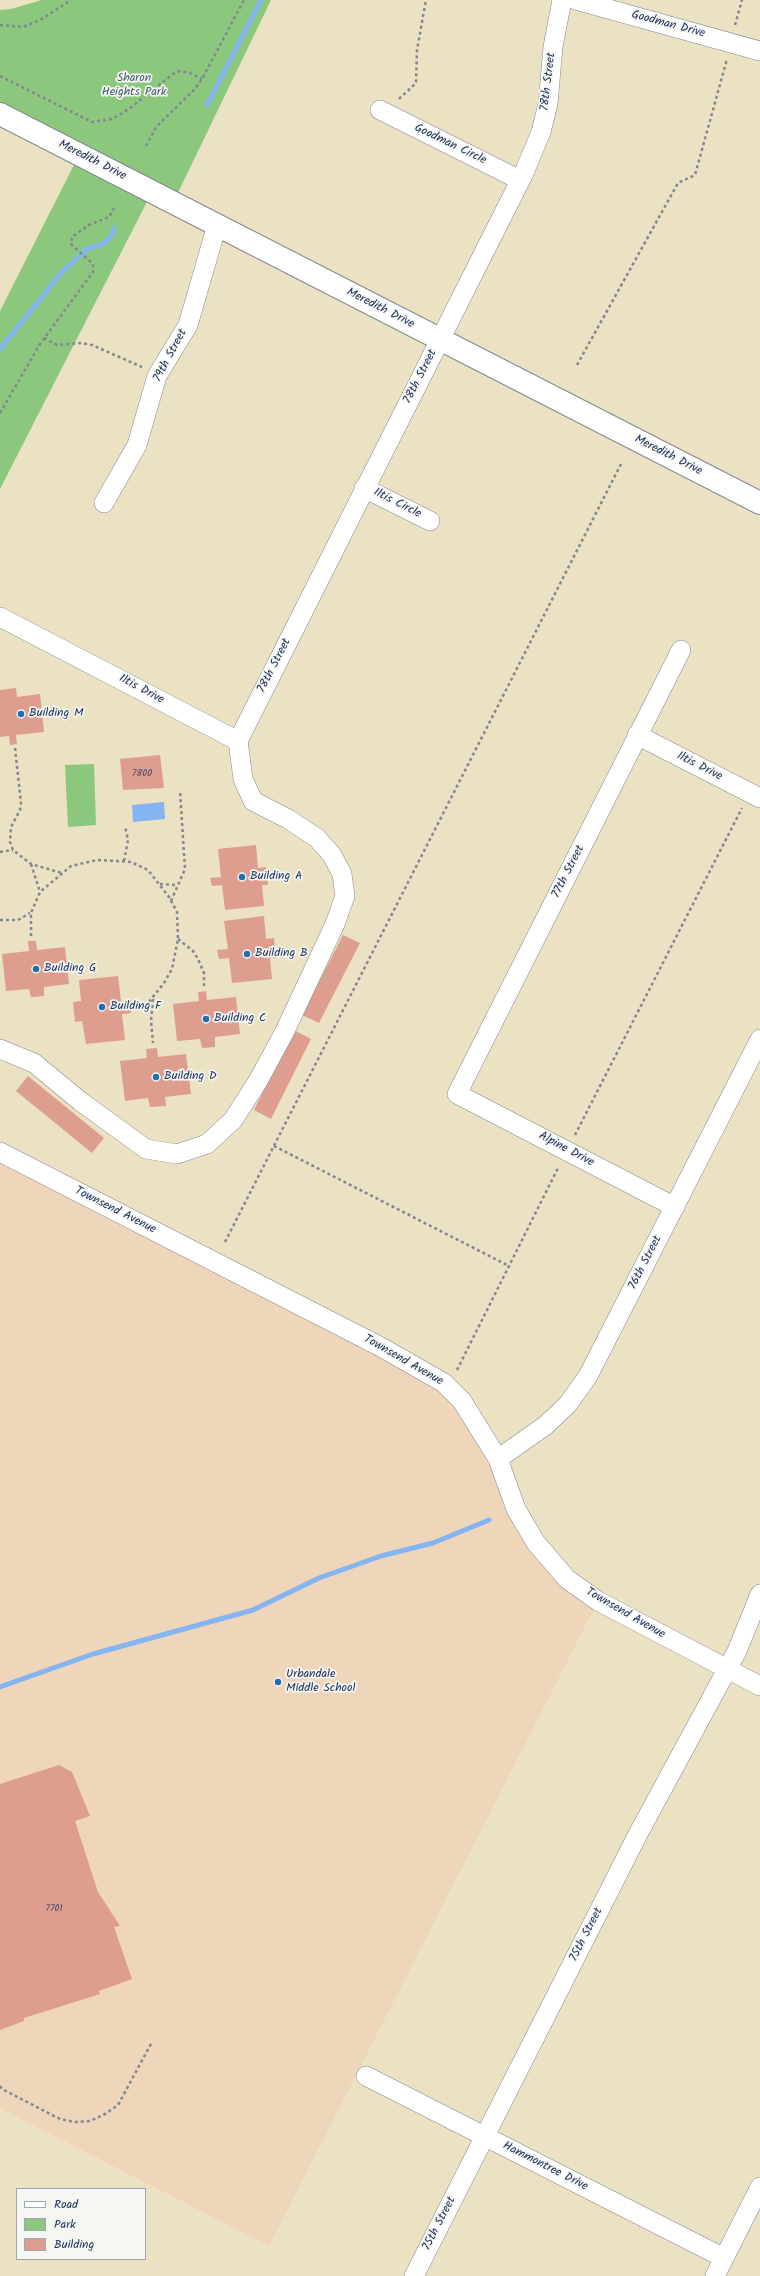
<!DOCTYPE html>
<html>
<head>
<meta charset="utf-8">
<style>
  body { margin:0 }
  #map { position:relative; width:760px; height:2276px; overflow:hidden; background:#eae2c2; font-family:Kalam,sans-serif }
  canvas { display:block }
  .legend { position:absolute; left:16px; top:2188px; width:130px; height:72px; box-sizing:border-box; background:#f6f6f2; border:1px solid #9ea6b7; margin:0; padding:5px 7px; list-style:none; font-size:12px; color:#1b2f5e }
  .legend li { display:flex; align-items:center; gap:8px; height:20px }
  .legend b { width:20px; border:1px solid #9ea6b7 }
</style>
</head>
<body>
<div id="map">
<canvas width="760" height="2276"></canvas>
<ul class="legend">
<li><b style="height:5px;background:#fff"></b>Road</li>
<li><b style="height:11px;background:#8bc87e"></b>Park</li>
<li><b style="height:11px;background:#dd9e8f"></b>Building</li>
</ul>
</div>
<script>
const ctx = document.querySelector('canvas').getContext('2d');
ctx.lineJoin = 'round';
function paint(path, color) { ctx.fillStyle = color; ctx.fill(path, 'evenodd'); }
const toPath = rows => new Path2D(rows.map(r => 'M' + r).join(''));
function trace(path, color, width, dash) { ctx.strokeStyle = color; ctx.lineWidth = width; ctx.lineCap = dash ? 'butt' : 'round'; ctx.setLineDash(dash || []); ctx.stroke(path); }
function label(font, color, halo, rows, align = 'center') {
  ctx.font = font + ' Kalam,sans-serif'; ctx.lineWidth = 3.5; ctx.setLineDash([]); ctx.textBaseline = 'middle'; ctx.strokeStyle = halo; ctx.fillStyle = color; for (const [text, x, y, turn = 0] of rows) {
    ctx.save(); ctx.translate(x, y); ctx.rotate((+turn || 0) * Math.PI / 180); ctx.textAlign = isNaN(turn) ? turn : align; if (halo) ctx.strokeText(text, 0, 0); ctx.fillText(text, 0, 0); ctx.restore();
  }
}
paint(toPath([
  [0,1152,444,1383,516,1509,598,1601,269,2246,0,2108]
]), '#efd6bb');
paint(toPath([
  [42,0,271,0,173,203,152,192,0,489,0,311,79,155,0,114,0,10,11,9],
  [94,764,96,825,68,827,65,765]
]), '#8bc87e');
paint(toPath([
  [164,802,165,819,133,822,132,805]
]), '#85b5f0');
trace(toPath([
  [207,105,261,0],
  [0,349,62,272,87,249,103,244,112,235,114,228],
  [0,1687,93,1654,253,1610,319,1578,381,1556,433,1543,489,1520]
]), '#85b5f0', 5);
paint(toPath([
  [16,688,17,697,40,694,44,732,16,735,17,744,10,745,9,736,0,737,0,690],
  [160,755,164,788,123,790,120,759],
  [256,845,258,868,266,867,268,885,262,885,264,906,225,910,222,885,212,886,210,878,221,877,218,849],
  [264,916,266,939,274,938,276,958,270,958,272,979,232,983,229,958,219,959,217,950,228,949,224,921],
  [343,935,360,943,319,1023,302,1015],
  [28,941,36,941,37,950,65,947,69,984,44,987,44,996,31,997,29,989,6,991,2,954,29,951],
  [118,976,121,1001,130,1001,131,1013,122,1014,125,1040,86,1044,82,1021,75,1022,73,1002,81,1001,79,980],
  [206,991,207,1000,236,997,240,1034,215,1037,215,1047,202,1048,200,1039,177,1041,173,1004,199,1001,198,992],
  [294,1030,311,1039,271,1119,254,1110],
  [157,1048,158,1057,186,1054,191,1094,165,1097,166,1106,150,1107,148,1098,125,1101,120,1061,147,1058,146,1049],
  [28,1076,104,1138,92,1153,16,1091],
  [59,1765,72,1772,90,1816,75,1821,98,1892,120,1926,114,1927,132,1979,99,1991,100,1994,24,2018,24,2021,0,2030,0,1784]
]), '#dd9e8f');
const minor = toPath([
  [576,0,760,51],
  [380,110,520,180],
  [364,488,430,521],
  [104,503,137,445,157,376,188,325,217,225],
  [0,617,238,741],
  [637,735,760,798],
  [238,741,523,175,541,132,548,104,553,47,562,0],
  [0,1049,34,1063,80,1101,146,1149,177,1154,207,1144,233,1120,258,1081,285,1031,335,924,345,896,342,874,332,855,317,838,288,819,253,801,243,779,238,741],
  [0,1152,381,1347,444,1383,462,1401,498,1459,516,1509,536,1543,567,1579,598,1601,760,1686],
  [675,1207,457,1094,681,650],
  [498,1459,546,1425,568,1404,588,1376,760,1039],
  [366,2076,724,2258],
  [414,2276,638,1834,737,1651,760,1594],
  [715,2276,760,2187]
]);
const major = toPath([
  [0,114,760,503]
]);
trace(minor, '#828890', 20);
trace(major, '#828890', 24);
trace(toPath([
  [0,25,23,27,40,20,71,0],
  [735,25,742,0],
  [0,76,92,122,112,119,129,109,173,74,180,71,190,73,202,79],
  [399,99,416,83,417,50,426,0],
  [146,146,156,127,195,89,202,79,244,0],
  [44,338,57,345,81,343,92,345,142,367],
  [577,365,678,183,695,175,727,59],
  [0,413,40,344,93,272,93,264,71,244,72,237,89,225,109,217,114,208],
  [15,748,21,803,20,810,11,827,10,842,13,850,31,864,62,873],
  [0,852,13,850],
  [124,861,128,840,125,826],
  [31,864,40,892],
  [160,884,176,885],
  [171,901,185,869,180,791],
  [0,920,18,920,30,913],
  [31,936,31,913,40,892,71,866,97,860,117,861,131,862,148,870,169,897,177,912,178,939,172,969,164,983,148,1003,137,1004],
  [178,939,193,951,198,959,204,973,204,986],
  [153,999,151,1021,153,1043],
  [575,1135,742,808],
  [274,1146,509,1266],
  [225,1242,621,464],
  [457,1370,559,1166],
  [0,2086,2,2089,60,2119,75,2122,90,2121,105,2114,118,2105,152,2042]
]), '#828890', 2.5, [3, 3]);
trace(minor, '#fff', 19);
trace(major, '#fff', 22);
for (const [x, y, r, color] of [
  [21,714,4,"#1f6fb2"],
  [242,877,4,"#1f6fb2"],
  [247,954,4,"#1f6fb2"],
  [36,969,4,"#1f6fb2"],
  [102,1007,4,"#1f6fb2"],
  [206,1019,4,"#1f6fb2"],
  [156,1077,4,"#1f6fb2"],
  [278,1682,4,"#1f6fb2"]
]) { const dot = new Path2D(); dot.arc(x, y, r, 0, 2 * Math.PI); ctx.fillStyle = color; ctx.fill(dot); trace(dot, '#f6f6f2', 1.5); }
label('10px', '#4c4b6a', null, [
  ["7800",142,774],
  ["7701",54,1909]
]);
label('12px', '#1b2f5e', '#f6f6f2', [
  ["Goodman Drive",668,25,15],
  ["78th Street",549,82,-83],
  ["Goodman Circle",450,145,26],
  ["Meredith Drive",92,161,27],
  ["Meredith Drive",380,309,27],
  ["79th Street",171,356,-62],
  ["78th Street",421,377,-63],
  ["Meredith Drive",668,456,27],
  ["Iltis Circle",397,504,27],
  ["78th Street",275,666,-63],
  ["Iltis Drive",141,690,28],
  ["Iltis Drive",699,767,27],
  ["77th Street",569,872,-63],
  ["Alpine Drive",566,1150,28],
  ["Townsend Avenue",115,1211,27],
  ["76th Street",646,1263,-63],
  ["Townsend Avenue",403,1361,30],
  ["Townsend Avenue",625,1614,30],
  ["75th Street",587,1935,-63],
  ["Hammontree Drive",545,2167,27],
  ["75th Street",440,2224,-63]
]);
label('12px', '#3d5d68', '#f6f6f2', [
  ["Sharon",134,79],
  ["Heights Park",134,93]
]);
label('12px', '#1b2f5e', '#f6f6f2', [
  ["Building M",29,714],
  ["Building A",250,877],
  ["Building B",255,954],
  ["Building G",44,969],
  ["Building F",110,1007],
  ["Building C",214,1019],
  ["Building D",164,1077],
  ["Urbandale",286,1675],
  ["Middle School",286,1689]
], 'left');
</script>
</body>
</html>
